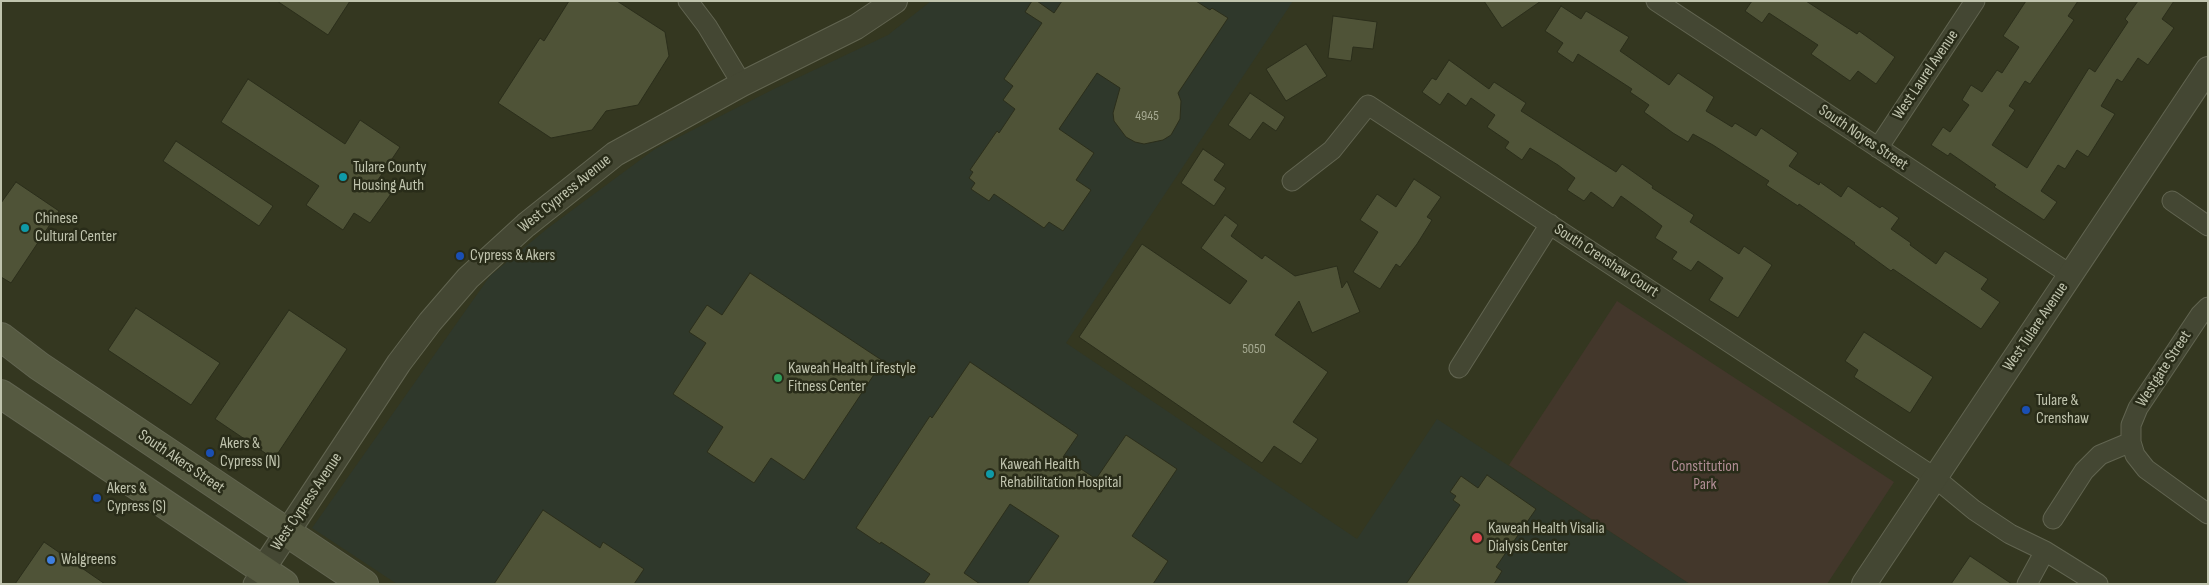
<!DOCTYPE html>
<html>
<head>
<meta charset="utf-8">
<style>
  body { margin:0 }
  #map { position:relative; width:2209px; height:585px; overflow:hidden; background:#343720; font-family:"Sofia Sans Condensed",sans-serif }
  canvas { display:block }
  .frame { position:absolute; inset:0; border:2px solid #c0c4ae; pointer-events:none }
</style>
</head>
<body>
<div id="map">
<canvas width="2209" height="585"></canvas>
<div class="frame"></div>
</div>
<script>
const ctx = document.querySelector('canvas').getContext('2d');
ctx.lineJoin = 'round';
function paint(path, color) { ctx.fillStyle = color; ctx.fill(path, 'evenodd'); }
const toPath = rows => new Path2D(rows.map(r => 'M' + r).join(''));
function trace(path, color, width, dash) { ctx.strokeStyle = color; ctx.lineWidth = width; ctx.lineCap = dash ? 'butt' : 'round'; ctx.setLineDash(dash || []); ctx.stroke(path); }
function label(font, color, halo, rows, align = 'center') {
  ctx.font = font + ' "Sofia Sans Condensed",sans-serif'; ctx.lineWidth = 5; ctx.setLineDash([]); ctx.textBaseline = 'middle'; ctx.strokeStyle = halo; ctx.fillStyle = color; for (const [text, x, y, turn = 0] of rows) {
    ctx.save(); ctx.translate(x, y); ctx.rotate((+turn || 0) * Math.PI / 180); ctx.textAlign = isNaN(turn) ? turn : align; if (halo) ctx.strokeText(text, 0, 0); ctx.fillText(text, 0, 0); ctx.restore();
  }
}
paint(toPath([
  [931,1,1293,1,1066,343,1357,539,1437,419,1690,584,397,584,312,528,490,276,548,228,655,149,774,89,888,35]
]), '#2f382b');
paint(toPath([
  [1617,301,1894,482,1827,584,1690,584,1509,465]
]), '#43372b');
const building = toPath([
  [277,1,350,1,328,35,277,1],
  [569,1,617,1,665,32,669,56,638,105,606,111,592,130,551,138,498,103,540,38,544,41,569,1],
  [1032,1,1037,1,1054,13,1062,1,1196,1,1210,10,1212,8,1228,18,1178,93,1181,101,1180,119,1171,135,1163,140,1144,144,1135,142,1126,137,1114,121,1113,113,1120,88,1097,73,1059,129,1094,153,1076,180,1091,190,1063,231,1049,222,1044,228,994,194,989,201,971,189,975,183,969,178,973,172,970,170,997,131,999,133,1015,109,1003,100,1013,86,1004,79,1042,23,1025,12,1032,1],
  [1484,1,1541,1,1502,28,1484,1],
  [1752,1,1806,1,1857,34,1859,31,1895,57,1876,84,1858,71,1850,81,1811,54,1818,45,1769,13,1762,23,1745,11,1752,1],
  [2026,1,2078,1,2068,16,2074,20,2030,84,2025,81,2009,106,2015,110,1992,145,2027,168,2089,68,2095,72,2128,22,2125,19,2138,1,2174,1,2162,19,2174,28,2162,45,2148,65,2138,58,2122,82,2117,79,2101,106,2115,114,2088,157,2077,150,2065,169,2058,165,2041,191,2057,202,2044,220,1994,187,1996,185,1950,153,1948,156,1931,145,1943,127,1950,132,1969,105,1962,100,1971,85,1982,92,1997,70,2002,73,2019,47,2003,36,2026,1],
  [1561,6,1581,19,1586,11,1629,37,1620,51,1669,85,1678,73,1714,97,1706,111,1732,127,1735,123,1756,136,1761,128,1798,153,1789,166,1819,185,1820,182,1841,197,1848,186,1880,208,1882,206,1899,218,1891,229,1911,243,1910,245,1936,264,1945,251,1988,279,1981,289,2000,302,1981,329,1893,269,1891,271,1854,244,1855,243,1799,204,1798,206,1766,185,1769,181,1713,145,1693,134,1688,142,1673,133,1644,112,1649,105,1630,92,1632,89,1578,54,1573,63,1557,52,1563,43,1545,31,1561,6],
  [1333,16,1377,22,1373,49,1353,47,1351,61,1328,58,1333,16],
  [1306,44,1327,76,1286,101,1266,69,1306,44],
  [1449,60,1489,89,1494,82,1526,103,1521,111,1616,172,1622,164,1653,186,1652,188,1694,215,1690,222,1739,254,1744,246,1772,265,1738,318,1709,300,1723,278,1698,261,1691,271,1672,259,1677,252,1655,238,1662,226,1646,214,1621,196,1613,208,1591,192,1584,201,1567,190,1575,178,1558,165,1530,148,1522,160,1505,148,1509,142,1487,127,1495,115,1471,98,1466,106,1448,93,1440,105,1422,92,1432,78,1436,80,1449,60],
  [248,79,345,144,360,120,400,147,378,180,393,191,370,223,354,213,343,230,306,205,319,186,221,122,248,79],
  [1250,93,1285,117,1276,131,1263,122,1250,140,1228,125,1250,93],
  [176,141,273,206,259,226,163,161,176,141],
  [1203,149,1225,164,1214,180,1226,188,1214,206,1181,183,1203,149],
  [1414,179,1441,197,1427,217,1432,220,1417,244,1400,267,1396,264,1380,289,1353,272,1378,232,1360,220,1377,194,1396,207,1414,179],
  [16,182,59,211,11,283,1,277,1,203,16,182],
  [1225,215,1238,225,1231,236,1262,259,1265,255,1295,276,1337,266,1342,288,1347,281,1360,312,1312,333,1299,301,1275,335,1328,372,1293,422,1318,439,1301,464,1274,446,1262,463,1079,337,1142,244,1230,304,1247,281,1201,248,1225,215],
  [750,273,883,361,804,480,771,458,754,483,707,452,723,427,673,394,706,343,689,332,707,305,722,315,750,273],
  [136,308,220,363,191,405,108,350,136,308],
  [289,310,347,349,274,459,215,419,289,310],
  [1864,332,1933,377,1910,413,1854,377,1858,370,1845,361,1864,332],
  [970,362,1078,435,1063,457,1096,479,1126,435,1177,469,1132,536,1168,561,1153,584,1027,584,1059,536,1010,504,964,573,980,584,923,584,930,574,881,542,880,544,856,528,930,416,932,418,970,362],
  [1487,475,1536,509,1496,567,1502,571,1494,584,1406,584,1460,505,1453,500,1456,496,1450,492,1461,476,1478,488,1487,475],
  [543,510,600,548,603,542,644,569,634,584,494,584,543,510],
  [44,542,105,584,15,584,44,542],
  [1970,556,2012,584,1951,584,1970,556]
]);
paint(building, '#4f5337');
trace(building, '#2b2e1b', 1);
const minor = toPath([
  [688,1,707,26,742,84],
  [1656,1,2071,275],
  [1878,148,1975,1],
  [1292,181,1332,150,1368,105,1934,477,1974,510,2010,534,2045,551,2098,584],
  [2172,201,2208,226],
  [1459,368,1550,224],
  [2131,442,2135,455,2146,469,2208,514],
  [2053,519,2084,471,2100,455,2131,442,2131,425,2138,408,2200,315,2208,307],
  [253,584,263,569],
  [2027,584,2045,551]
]);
const tertiary = toPath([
  [263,569,399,363,430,322,468,278,526,225,615,154,742,84,856,27,895,1],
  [1864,584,2208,69]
]);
const secondary = toPath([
  [1,337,39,366,364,584],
  [1,394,284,584]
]);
trace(minor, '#626551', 21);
trace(tertiary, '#626551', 26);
trace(secondary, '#626551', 30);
trace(minor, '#444733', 19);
trace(tertiary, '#444733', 24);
trace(secondary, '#565a41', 28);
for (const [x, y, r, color] of [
  [343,177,5,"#0f9aa8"],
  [25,228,5,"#0f9aa8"],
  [460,256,5,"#1a4fb4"],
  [778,378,5,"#2e9e5b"],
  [2026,410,5,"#1a4fb4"],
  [210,453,5,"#1a4fb4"],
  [990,474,5,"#0f9aa8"],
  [97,498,5,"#1a4fb4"],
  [1477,538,6,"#e0444e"],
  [51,560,5,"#3f7fe0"]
]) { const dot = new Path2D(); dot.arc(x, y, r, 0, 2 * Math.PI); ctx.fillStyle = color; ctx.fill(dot); trace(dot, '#292c19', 2); }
label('14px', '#a4a890', null, [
  ["4945",1147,116],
  ["5050",1254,349]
]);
label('16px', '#c0c4ae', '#292c19', [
  ["West Laurel Avenue",1926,75,-56],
  ["South Noyes Street",1863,138,34],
  ["West Cypress Avenue",565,194,-39],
  ["South Crenshaw Court",1606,261,33],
  ["West Tulare Avenue",2036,327,-56],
  ["Westgate Street",2164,369,-57],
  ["South Akers Street",181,462,34],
  ["West Cypress Avenue",307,502,-56]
]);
label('16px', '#c0c4ae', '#292c19', [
  ["Tulare County",353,168],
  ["Housing Auth",353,186],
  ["Chinese",35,219],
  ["Cultural Center",35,237],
  ["Cypress & Akers",470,256],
  ["Kaweah Health Lifestyle",788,369],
  ["Fitness Center",788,387],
  ["Tulare &",2036,401],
  ["Crenshaw",2036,419],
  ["Akers &",220,444],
  ["Cypress (N)",220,462],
  ["Kaweah Health",1000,465],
  ["Rehabilitation Hospital",1000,483],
  ["Akers &",107,489],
  ["Cypress (S)",107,507],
  ["Kaweah Health Visalia",1488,529],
  ["Dialysis Center",1488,547],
  ["Walgreens",61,560]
], 'left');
label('16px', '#af8c93', '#292c19', [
  ["Constitution",1705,467],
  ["Park",1705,485]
]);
</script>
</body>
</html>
